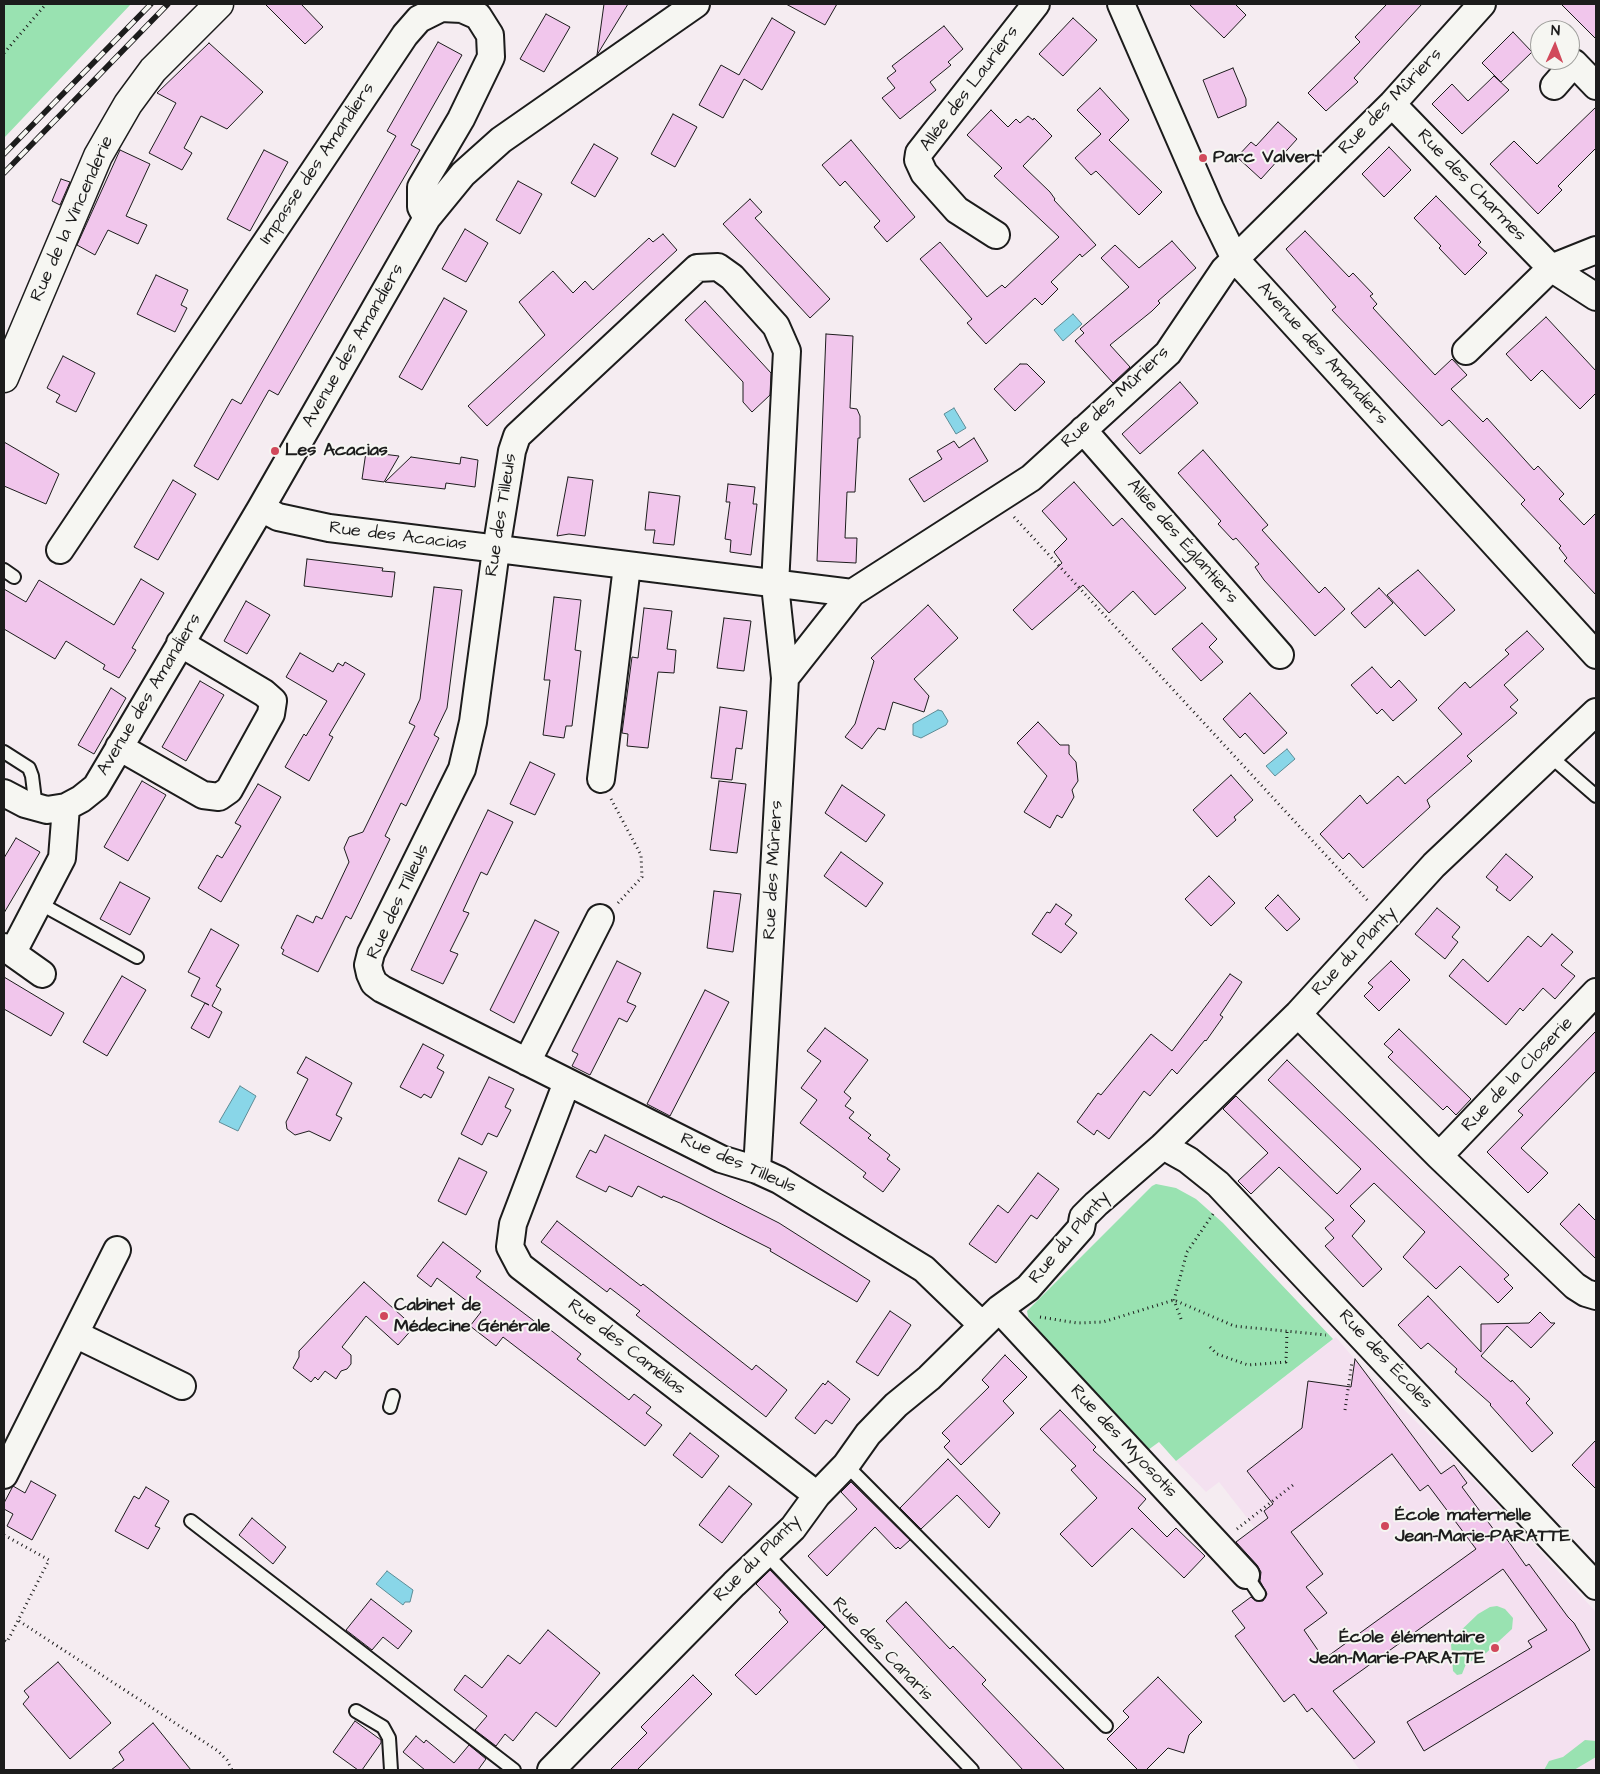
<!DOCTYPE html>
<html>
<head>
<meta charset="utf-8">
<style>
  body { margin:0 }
  #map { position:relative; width:1600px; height:1774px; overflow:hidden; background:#f5ecf1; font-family:"Architects Daughter",sans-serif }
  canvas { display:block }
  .frame { position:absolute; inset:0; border:5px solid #1c1c1c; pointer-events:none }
  .north { position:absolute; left:1530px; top:20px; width:50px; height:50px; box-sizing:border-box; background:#f6f6f2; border:1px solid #9f9f9c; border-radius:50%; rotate:2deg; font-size:14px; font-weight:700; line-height:20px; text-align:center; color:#1c1c1c }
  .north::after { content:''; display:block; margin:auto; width:18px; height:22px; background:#d1495b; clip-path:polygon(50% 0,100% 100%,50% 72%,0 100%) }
</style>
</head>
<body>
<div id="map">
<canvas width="1600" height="1774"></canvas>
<div class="frame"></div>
<div class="north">N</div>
</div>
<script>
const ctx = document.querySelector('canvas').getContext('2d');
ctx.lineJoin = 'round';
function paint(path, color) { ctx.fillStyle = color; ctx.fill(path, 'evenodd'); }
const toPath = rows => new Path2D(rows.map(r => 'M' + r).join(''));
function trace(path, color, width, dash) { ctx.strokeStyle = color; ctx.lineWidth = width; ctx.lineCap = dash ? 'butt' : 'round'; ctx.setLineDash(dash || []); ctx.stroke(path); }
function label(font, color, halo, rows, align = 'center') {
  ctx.font = font + ' "Architects Daughter",sans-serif'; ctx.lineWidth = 4; ctx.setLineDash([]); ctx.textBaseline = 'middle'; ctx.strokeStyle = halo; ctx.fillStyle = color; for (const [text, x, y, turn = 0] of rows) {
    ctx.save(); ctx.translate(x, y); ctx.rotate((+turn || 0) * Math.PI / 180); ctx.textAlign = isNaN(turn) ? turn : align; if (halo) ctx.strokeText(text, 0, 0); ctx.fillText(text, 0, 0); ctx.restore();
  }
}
paint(toPath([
  [1336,1337,1361,1367,1457,1462,1596,1612,1596,1770,1360,1770,1324,1723,1334,1714,1322,1701,1307,1712,1294,1694,1284,1702,1263,1653,1253,1660,1235,1636,1245,1628,1232,1611,1269,1587,1273,1544,1247,1565,1232,1545,1255,1528,1219,1482,1206,1492,1176,1461]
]), '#f4e1f0');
paint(toPath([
  [4,4,131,4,4,138],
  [1156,1184,1176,1188,1196,1199,1223,1223,1333,1339,1176,1461,1159,1442,1148,1450,1056,1351,1028,1317,1027,1311,1152,1186],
  [1497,1606,1505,1609,1513,1618,1512,1629,1486,1653,1466,1664,1462,1674,1457,1675,1453,1671,1451,1644,1453,1638,1478,1614,1490,1607],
  [1585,1740,1596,1741,1596,1757,1574,1770,1544,1770,1549,1761,1563,1757]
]), '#99e2b1');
const water = toPath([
  [1073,314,1082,324,1063,341,1054,330,1073,314],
  [954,408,966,428,956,434,944,414,954,408],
  [938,710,942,711,948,721,946,725,921,738,913,735,913,724,938,710],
  [1287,749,1295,759,1275,776,1266,766,1287,749],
  [240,1086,256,1096,238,1131,219,1122,240,1086],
  [387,1571,413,1590,410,1602,405,1602,403,1605,376,1584,387,1571]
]);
paint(water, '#89d6e8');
trace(water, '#5d8c96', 1);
const building = toPath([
  [265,4,301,4,323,27,305,44,265,4],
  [604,4,628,4,597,55,604,4],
  [786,4,837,4,825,25,786,4],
  [1189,4,1235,4,1246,15,1224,38,1189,4],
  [1387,4,1422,4,1354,78,1358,82,1326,111,1308,93,1360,42,1355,37,1387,4],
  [1561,4,1596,4,1596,39,1561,4],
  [546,14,570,27,544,72,520,59,546,14],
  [772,18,795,32,762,90,744,79,723,118,699,105,721,65,739,75,772,18],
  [1073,18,1097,40,1063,76,1039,54,1073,18],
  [944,26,963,49,948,62,951,65,930,82,936,90,900,119,882,98,895,88,887,78,896,71,892,66,944,26],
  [1513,32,1532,52,1501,82,1482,63,1513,32],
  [438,42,462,55,411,145,420,150,278,395,269,390,218,480,194,466,232,399,241,404,396,136,387,131,438,42],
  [209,43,263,92,227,129,201,116,184,148,192,153,182,170,149,153,176,103,157,93,209,43],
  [1233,68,1246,99,1246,106,1218,118,1203,80,1233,68],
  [1494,76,1509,90,1462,134,1432,104,1452,84,1468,101,1494,76],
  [1100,88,1129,120,1109,140,1162,192,1139,215,1096,171,1091,175,1075,158,1101,134,1077,110,1100,88],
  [1596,107,1596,148,1558,186,1562,190,1538,214,1490,164,1514,141,1537,164,1596,107],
  [991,110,1008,127,1016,119,1020,123,1028,116,1033,120,1034,118,1052,136,1023,166,1050,192,1055,199,1054,200,1096,245,1082,257,1080,254,1051,282,1058,289,1042,305,1035,298,986,344,967,323,972,319,920,259,940,242,987,297,1002,285,1005,288,1059,237,994,176,1002,168,967,135,991,110],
  [673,114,697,127,675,167,651,154,673,114],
  [1278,122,1297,139,1261,179,1237,157,1251,142,1256,146,1278,122],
  [851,140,915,217,887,242,874,227,880,221,845,181,840,186,822,165,851,140],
  [594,144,618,158,595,197,571,183,594,144],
  [1389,147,1411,170,1384,197,1362,174,1389,147],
  [120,150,150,164,126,216,147,225,138,244,108,230,95,255,77,245,120,150],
  [264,150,288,162,250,231,227,219,264,150],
  [61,179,70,182,60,205,52,201,61,179],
  [518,181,542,194,520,234,496,220,518,181],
  [1436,196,1481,242,1478,245,1487,253,1465,275,1439,248,1441,246,1414,218,1436,196],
  [750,199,762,212,755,218,830,299,810,318,723,224,750,199],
  [465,229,488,243,466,282,442,269,465,229],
  [1305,231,1349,277,1353,273,1373,294,1370,296,1377,304,1373,308,1435,375,1452,359,1467,375,1451,389,1483,422,1487,418,1534,470,1538,466,1564,494,1559,499,1584,525,1596,513,1596,595,1564,561,1567,558,1559,548,1561,546,1521,504,1525,500,1449,420,1442,426,1332,310,1336,307,1286,249,1305,231],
  [663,234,677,250,487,426,468,406,545,335,519,302,553,271,573,293,585,281,593,290,649,238,653,242,663,234],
  [1172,241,1196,268,1158,301,1160,303,1152,311,1110,345,1130,367,1113,383,1075,341,1084,333,1080,329,1129,287,1101,258,1115,245,1139,268,1172,241],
  [156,275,188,290,181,305,187,308,175,332,137,314,156,275],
  [444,298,467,311,422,390,399,377,444,298],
  [705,301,771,373,770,395,752,412,743,402,743,382,685,320,705,301],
  [1546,317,1596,371,1596,393,1580,409,1542,370,1531,381,1506,354,1546,317],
  [826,334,853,336,850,408,857,409,860,416,860,438,858,438,855,492,847,492,845,538,857,538,856,563,817,561,826,334],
  [63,356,95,373,76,412,56,402,60,395,47,388,63,356],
  [1020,364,1027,364,1045,382,1015,411,994,389,1020,364],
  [1180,382,1198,403,1140,454,1122,434,1180,382],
  [974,438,988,461,924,502,909,479,942,459,937,451,954,441,959,448,974,438],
  [4,442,59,474,46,504,4,486,4,442],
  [1203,450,1268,525,1262,530,1319,593,1325,587,1345,609,1315,636,1264,580,1255,567,1259,564,1236,538,1233,540,1218,524,1221,521,1178,473,1203,450],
  [366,452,399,456,384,482,362,479,366,452],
  [411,457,460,464,461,457,478,460,475,487,446,483,445,489,385,482,411,457],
  [568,477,593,480,585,536,569,534,557,536,568,477],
  [173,480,196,494,158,560,134,547,173,480],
  [1074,482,1113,526,1122,518,1186,588,1155,615,1133,591,1109,613,1083,585,1032,630,1013,610,1062,563,1054,552,1067,539,1042,511,1074,482],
  [728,484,755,487,753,504,757,504,751,555,730,552,731,540,725,539,730,502,726,502,728,484],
  [649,492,680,496,674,545,653,543,655,530,645,530,649,492],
  [307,559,383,568,382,571,395,572,392,597,304,586,307,559],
  [1418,570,1455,610,1425,636,1387,595,1418,570],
  [141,579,164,593,132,648,136,650,119,678,103,669,105,665,66,641,55,659,4,629,4,589,26,602,39,580,114,625,141,579],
  [434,587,462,590,447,708,434,735,439,738,406,806,401,803,385,836,390,839,351,919,346,916,318,972,282,954,284,950,281,948,297,915,313,923,316,916,322,919,349,862,344,848,349,837,363,832,415,726,409,723,420,699,434,587],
  [1379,588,1393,603,1365,628,1351,613,1379,588],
  [554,597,581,600,575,650,581,651,572,726,566,726,564,738,543,735,550,680,544,680,554,597],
  [246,601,270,615,247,654,224,641,246,601],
  [928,605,958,638,914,679,929,696,924,712,893,702,885,730,878,728,862,749,845,737,855,724,874,661,871,658,928,605],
  [644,608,672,611,667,649,676,650,674,673,658,672,648,748,627,746,628,734,622,733,632,657,638,658,644,608],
  [724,618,751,621,744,671,717,668,724,618],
  [1202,623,1217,639,1209,647,1223,662,1201,681,1172,649,1202,623],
  [1527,631,1544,649,1504,685,1518,700,1510,707,1517,713,1467,756,1472,761,1427,800,1430,807,1363,868,1349,853,1343,859,1320,834,1360,795,1367,804,1398,776,1405,784,1462,734,1438,708,1465,682,1470,688,1509,654,1505,650,1527,631],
  [300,653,333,672,338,663,343,666,345,662,365,674,329,735,333,737,309,781,285,767,304,734,306,736,327,701,286,677,300,653],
  [1372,667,1391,688,1399,680,1417,700,1393,721,1382,709,1377,714,1351,685,1372,667],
  [200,681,224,695,186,761,162,747,200,681],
  [111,688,126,698,94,754,78,745,111,688],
  [1250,693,1287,733,1264,754,1245,733,1240,738,1223,719,1250,693],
  [720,707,747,711,742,749,736,748,732,780,711,778,720,707],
  [1038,722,1060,745,1069,745,1069,754,1076,762,1078,781,1072,790,1074,797,1062,818,1057,815,1050,828,1024,812,1047,776,1017,743,1038,722],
  [530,762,555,774,535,815,510,804,530,762],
  [1231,775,1253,800,1234,817,1236,820,1217,837,1193,810,1231,775],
  [142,781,166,795,128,861,104,847,142,781],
  [719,781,746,784,737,853,710,850,719,781],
  [258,784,281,797,221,902,198,888,217,855,222,858,241,826,235,823,258,784],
  [842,785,885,815,866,842,825,813,842,785],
  [488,810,513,822,487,875,481,872,463,911,469,913,450,951,458,954,443,984,411,970,488,810],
  [16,838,40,852,4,913,4,858,16,838],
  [841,852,883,883,866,907,824,876,841,852],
  [1506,854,1533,877,1510,901,1496,890,1498,887,1486,877,1506,854],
  [1209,876,1235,903,1211,926,1185,899,1209,876],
  [120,882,150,898,130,935,100,919,120,882],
  [714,891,741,894,733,952,707,948,714,891],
  [1278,895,1300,919,1287,931,1265,908,1278,895],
  [1056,904,1072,915,1065,924,1077,933,1061,953,1032,934,1047,912,1050,913,1056,904],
  [1437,908,1460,927,1452,937,1458,942,1445,959,1415,934,1437,908],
  [535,920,559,932,514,1023,490,1010,535,920],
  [211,929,239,945,216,986,221,989,212,1006,222,1012,209,1038,191,1028,205,1003,209,1005,191,996,200,978,188,972,211,929],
  [1552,934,1573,952,1561,965,1575,976,1555,999,1543,988,1523,1011,1520,1008,1506,1025,1449,976,1463,959,1488,982,1528,936,1541,947,1552,934],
  [617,961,641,973,627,1002,636,1006,627,1022,619,1018,590,1075,572,1066,578,1054,572,1051,617,961],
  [1391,961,1410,980,1379,1011,1364,996,1373,987,1368,983,1391,961],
  [1230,974,1242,982,1220,1015,1223,1017,1206,1041,1205,1040,1177,1074,1172,1069,1150,1096,1144,1091,1109,1139,1097,1130,1094,1135,1077,1122,1098,1093,1101,1095,1151,1034,1172,1051,1230,974],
  [122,976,146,990,107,1056,83,1042,122,976],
  [4,977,64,1013,51,1036,4,1009,4,977],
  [705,990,729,1002,670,1116,647,1104,705,990],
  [825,1028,868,1060,844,1092,851,1098,845,1106,854,1112,849,1118,871,1135,868,1138,890,1155,887,1159,900,1169,883,1192,863,1177,866,1173,800,1123,817,1100,801,1088,821,1061,807,1051,825,1028],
  [1399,1029,1471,1099,1456,1115,1447,1106,1443,1110,1388,1057,1393,1052,1384,1044,1399,1029],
  [1596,1031,1596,1071,1521,1148,1548,1173,1528,1193,1487,1152,1523,1115,1518,1111,1596,1031],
  [423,1044,444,1055,437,1068,444,1072,431,1098,424,1094,421,1098,400,1087,423,1044],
  [306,1057,352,1083,336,1115,342,1118,330,1141,309,1131,295,1135,287,1129,286,1122,308,1079,297,1073,306,1057],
  [1287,1060,1509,1275,1504,1279,1513,1288,1498,1303,1460,1266,1436,1289,1403,1257,1425,1232,1374,1183,1350,1206,1365,1221,1352,1236,1382,1269,1363,1287,1325,1246,1334,1238,1325,1228,1334,1220,1279,1167,1251,1194,1238,1181,1268,1153,1223,1109,1236,1096,1337,1194,1361,1169,1268,1080,1287,1060],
  [489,1077,514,1089,505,1107,511,1110,497,1137,488,1133,482,1145,461,1134,489,1077],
  [605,1135,779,1223,870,1281,857,1302,770,1251,771,1249,680,1203,663,1196,662,1198,638,1186,632,1197,609,1186,606,1192,576,1177,590,1150,596,1153,605,1135],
  [459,1158,487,1172,466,1215,438,1201,459,1158],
  [1038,1173,1059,1189,1037,1219,1031,1215,996,1263,969,1244,998,1205,1008,1213,1038,1173],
  [1579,1204,1596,1221,1596,1259,1560,1224,1579,1204],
  [557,1221,641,1286,643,1284,752,1370,756,1365,787,1390,766,1417,636,1315,640,1311,610,1288,607,1292,541,1242,557,1221],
  [443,1242,481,1271,476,1277,546,1330,548,1328,581,1354,577,1359,606,1382,629,1400,634,1394,651,1407,646,1413,662,1425,645,1446,503,1337,496,1346,470,1326,481,1312,437,1278,431,1287,417,1276,443,1242],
  [364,1282,414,1327,398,1345,366,1316,342,1347,351,1355,351,1364,347,1369,341,1371,336,1379,325,1371,318,1380,315,1377,311,1382,293,1368,299,1357,299,1351,364,1282],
  [1428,1296,1481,1352,1481,1324,1529,1323,1540,1312,1551,1323,1555,1323,1531,1348,1507,1326,1481,1356,1511,1382,1512,1380,1530,1399,1526,1403,1553,1433,1532,1452,1490,1405,1491,1404,1455,1372,1457,1369,1428,1343,1421,1349,1398,1325,1428,1296],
  [890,1311,911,1325,878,1376,856,1362,890,1311],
  [1005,1355,1027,1377,1003,1401,1014,1413,961,1465,944,1447,950,1441,942,1433,989,1387,982,1380,1005,1355],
  [1355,1359,1441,1474,1454,1465,1467,1483,1462,1487,1497,1534,1501,1531,1526,1566,1529,1564,1568,1617,1574,1623,1590,1650,1424,1751,1407,1722,1532,1647,1528,1641,1547,1630,1503,1569,1333,1691,1375,1742,1354,1759,1312,1708,1307,1712,1294,1694,1284,1702,1235,1636,1245,1628,1232,1611,1251,1597,1256,1601,1263,1601,1267,1594,1260,1581,1261,1572,1257,1565,1236,1542,1268,1518,1264,1511,1273,1504,1247,1471,1302,1428,1308,1381,1351,1387,1355,1359],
  [1392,1454,1420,1491,1428,1485,1476,1549,1324,1659,1304,1630,1327,1613,1306,1587,1323,1574,1291,1532,1392,1454],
  [828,1381,850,1399,832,1424,826,1420,815,1434,795,1418,823,1383,825,1385,828,1381],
  [1060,1410,1096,1447,1093,1450,1146,1499,1138,1508,1167,1537,1176,1528,1205,1556,1184,1578,1132,1528,1092,1567,1060,1534,1097,1498,1071,1470,1076,1466,1040,1429,1060,1410],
  [690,1433,719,1456,702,1478,673,1455,690,1433],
  [1596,1440,1596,1489,1572,1465,1596,1440],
  [948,1459,1000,1513,989,1528,957,1495,921,1529,900,1508,948,1459],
  [31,1481,56,1495,32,1540,7,1526,13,1514,4,1509,4,1503,13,1486,25,1493,31,1481],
  [851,1482,910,1540,900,1549,898,1547,896,1549,875,1527,827,1576,808,1556,857,1509,841,1492,851,1482],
  [729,1486,752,1504,722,1543,699,1525,729,1486],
  [146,1487,169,1501,155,1526,160,1528,148,1549,115,1531,134,1496,139,1499,146,1487],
  [252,1518,286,1547,273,1564,239,1535,252,1518],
  [770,1570,825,1627,756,1695,735,1675,788,1622,779,1612,781,1610,756,1584,770,1570],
  [371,1599,412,1631,398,1649,383,1637,372,1650,346,1630,371,1599],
  [906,1602,950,1649,953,1646,986,1680,982,1684,1065,1770,1023,1770,886,1621,906,1602],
  [548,1630,600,1673,556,1727,536,1712,513,1741,505,1734,496,1746,475,1730,487,1716,454,1690,465,1675,482,1688,508,1655,520,1664,548,1630],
  [58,1662,111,1723,70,1759,23,1704,29,1697,24,1691,58,1662],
  [693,1675,712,1694,637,1770,610,1770,647,1733,641,1727,693,1675],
  [1158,1677,1202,1722,1189,1735,1184,1753,1168,1748,1146,1770,1138,1770,1107,1739,1129,1717,1123,1711,1158,1677],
  [355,1721,381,1740,381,1743,362,1770,358,1770,333,1752,355,1721],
  [153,1723,191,1770,111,1770,124,1760,119,1752,153,1723],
  [416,1736,424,1743,426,1740,454,1763,469,1745,486,1759,478,1770,425,1770,403,1752,416,1736]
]);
paint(building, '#f1c6ec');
trace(building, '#1c1c1c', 1);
const lane = toPath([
  [4,570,14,577],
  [4,752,29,768,32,776,36,808],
  [1550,756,1596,796],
  [39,903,137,957],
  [390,1407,393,1396],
  [846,1465,1106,1726],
  [191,1521,514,1770],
  [767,1555,972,1770],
  [1246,1575,1259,1594],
  [356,1711,383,1727,389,1738,391,1770]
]);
const street = toPath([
  [1121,4,1210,208,1235,259,1596,655],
  [1554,86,1574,63,1596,86],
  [1392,104,1551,268,1596,297],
  [996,235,957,210,924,173,918,160,919,153,1036,4],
  [1466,351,1551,268,1596,250],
  [1083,430,1280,655],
  [261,508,278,517,329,528,852,593,1031,478,1168,353,1224,270,1392,104,1482,4],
  [60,550,405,35,419,19,441,8,462,9,478,16,490,35,491,57,461,119,421,187,421,207,427,218],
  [785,678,775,585,787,351,776,326,732,277,718,267,697,268,517,436,512,451,496,550,473,722,462,769,371,953,368,965,370,974,374,983,382,989,721,1159,757,1170,779,1180,924,1269,982,1325],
  [119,747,203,795,219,797,229,790,271,714,273,701,264,693,180,643],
  [601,779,627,566],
  [4,793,25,804,47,810,66,807,81,799,96,787,261,508,427,218,463,174,501,140,696,4],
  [4,947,42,974],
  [13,952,62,858,66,807],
  [1298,1014,1439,1156,1575,1286,1586,1293,1596,1296],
  [527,1062,600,918],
  [567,1082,513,1224,510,1247,520,1266,817,1495],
  [1163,1146,1188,1160,1218,1184,1596,1586],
  [1439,1156,1596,992],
  [757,1170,785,678,852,593],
  [999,1309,1246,1575],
  [75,1334,182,1386],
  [4,1475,117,1250],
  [551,1770,734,1584,793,1528,817,1495,846,1465,868,1434,896,1405,929,1378,999,1309,1028,1288,1081,1228,1083,1217,1096,1204,1163,1146,1298,1014,1434,865,1596,712]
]);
const secondary = toPath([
  [4,378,98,156,128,104,153,70,219,4]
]);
trace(lane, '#1c1c1c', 16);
trace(street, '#1c1c1c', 30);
trace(secondary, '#1c1c1c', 31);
trace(toPath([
  [4,53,46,4],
  [1014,517,1369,902],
  [611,799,641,855,642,877,618,903],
  [1040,1317,1077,1323,1103,1322,1174,1300,1234,1326,1326,1335],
  [1181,1319,1174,1300,1187,1252,1213,1214],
  [1210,1347,1217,1354,1248,1365,1286,1362,1287,1332],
  [1345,1410,1352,1362],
  [1237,1529,1293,1485],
  [4,1535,49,1560,7,1642,4,1640],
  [19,1621,218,1751,227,1760,232,1770]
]), '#1c1c1c', 3, [1, 4]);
trace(lane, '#f6f6f2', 12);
trace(street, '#f6f6f2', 26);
trace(secondary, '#f6f6f2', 28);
const rail = toPath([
  [4,154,151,4],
  [4,173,168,4]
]);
trace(rail, '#1c1c1c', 5.5);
trace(rail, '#f6f6f2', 4, [11]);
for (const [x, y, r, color] of [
  [1203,158,5,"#d1495b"],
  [275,451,5,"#d1495b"],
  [384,1316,5,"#d1495b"],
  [1385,1526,5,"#d1495b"],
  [1495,1648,5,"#d1495b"]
]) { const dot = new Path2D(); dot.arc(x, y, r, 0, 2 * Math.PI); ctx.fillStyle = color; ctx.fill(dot); trace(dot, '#f6f6f2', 2); }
label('18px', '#1c1c1c', '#f6f6f2', [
  ["Allée des Lauriers",970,89,-53],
  ["Rue des Mûriers",1391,102,-46],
  ["Impasse des Amandiers",318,164,-56],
  ["Rue des Charmes",1471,186,46],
  ["Rue de la Vincenderie",73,219,-66],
  ["Avenue des Amandiers",354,346,-60],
  ["Avenue des Amandiers",1322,354,48],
  ["Rue des Mûriers",1116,398,-43],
  ["Rue des Tilleuls",502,515,-81],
  ["Rue des Acacias",398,537,7],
  ["Allée des Églantiers",1182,542,49],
  ["Avenue des Amandiers",150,695,-59],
  ["Rue des Mûriers",774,870,-87],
  ["Rue des Tilleuls",399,902,-65],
  ["Rue du Planty",1355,952,-47],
  ["Rue de la Closerie",1518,1075,-46],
  ["Rue des Tilleuls",738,1164,24],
  ["Rue du Planty",1070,1238,-50],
  ["Rue des Camélias",626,1348,38],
  ["Rue des Écoles",1385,1360,47],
  ["Rue des Myosotis",1123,1442,47],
  ["Rue du Planty",758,1559,-45],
  ["Rue des Canaris",882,1650,46]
]);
label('bold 18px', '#1c1c1c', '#f6f6f2', [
  ["Parc Valvert",1213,158],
  ["Les Acacias",285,451],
  ["Cabinet de",394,1306],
  ["Médecine Générale",394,1327],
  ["École maternelle",1395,1516],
  ["Jean-Marie-PARATTE",1395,1537],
  ["École élémentaire",1485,1638,"right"],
  ["Jean-Marie-PARATTE",1485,1659,"right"]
], 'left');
</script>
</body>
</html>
